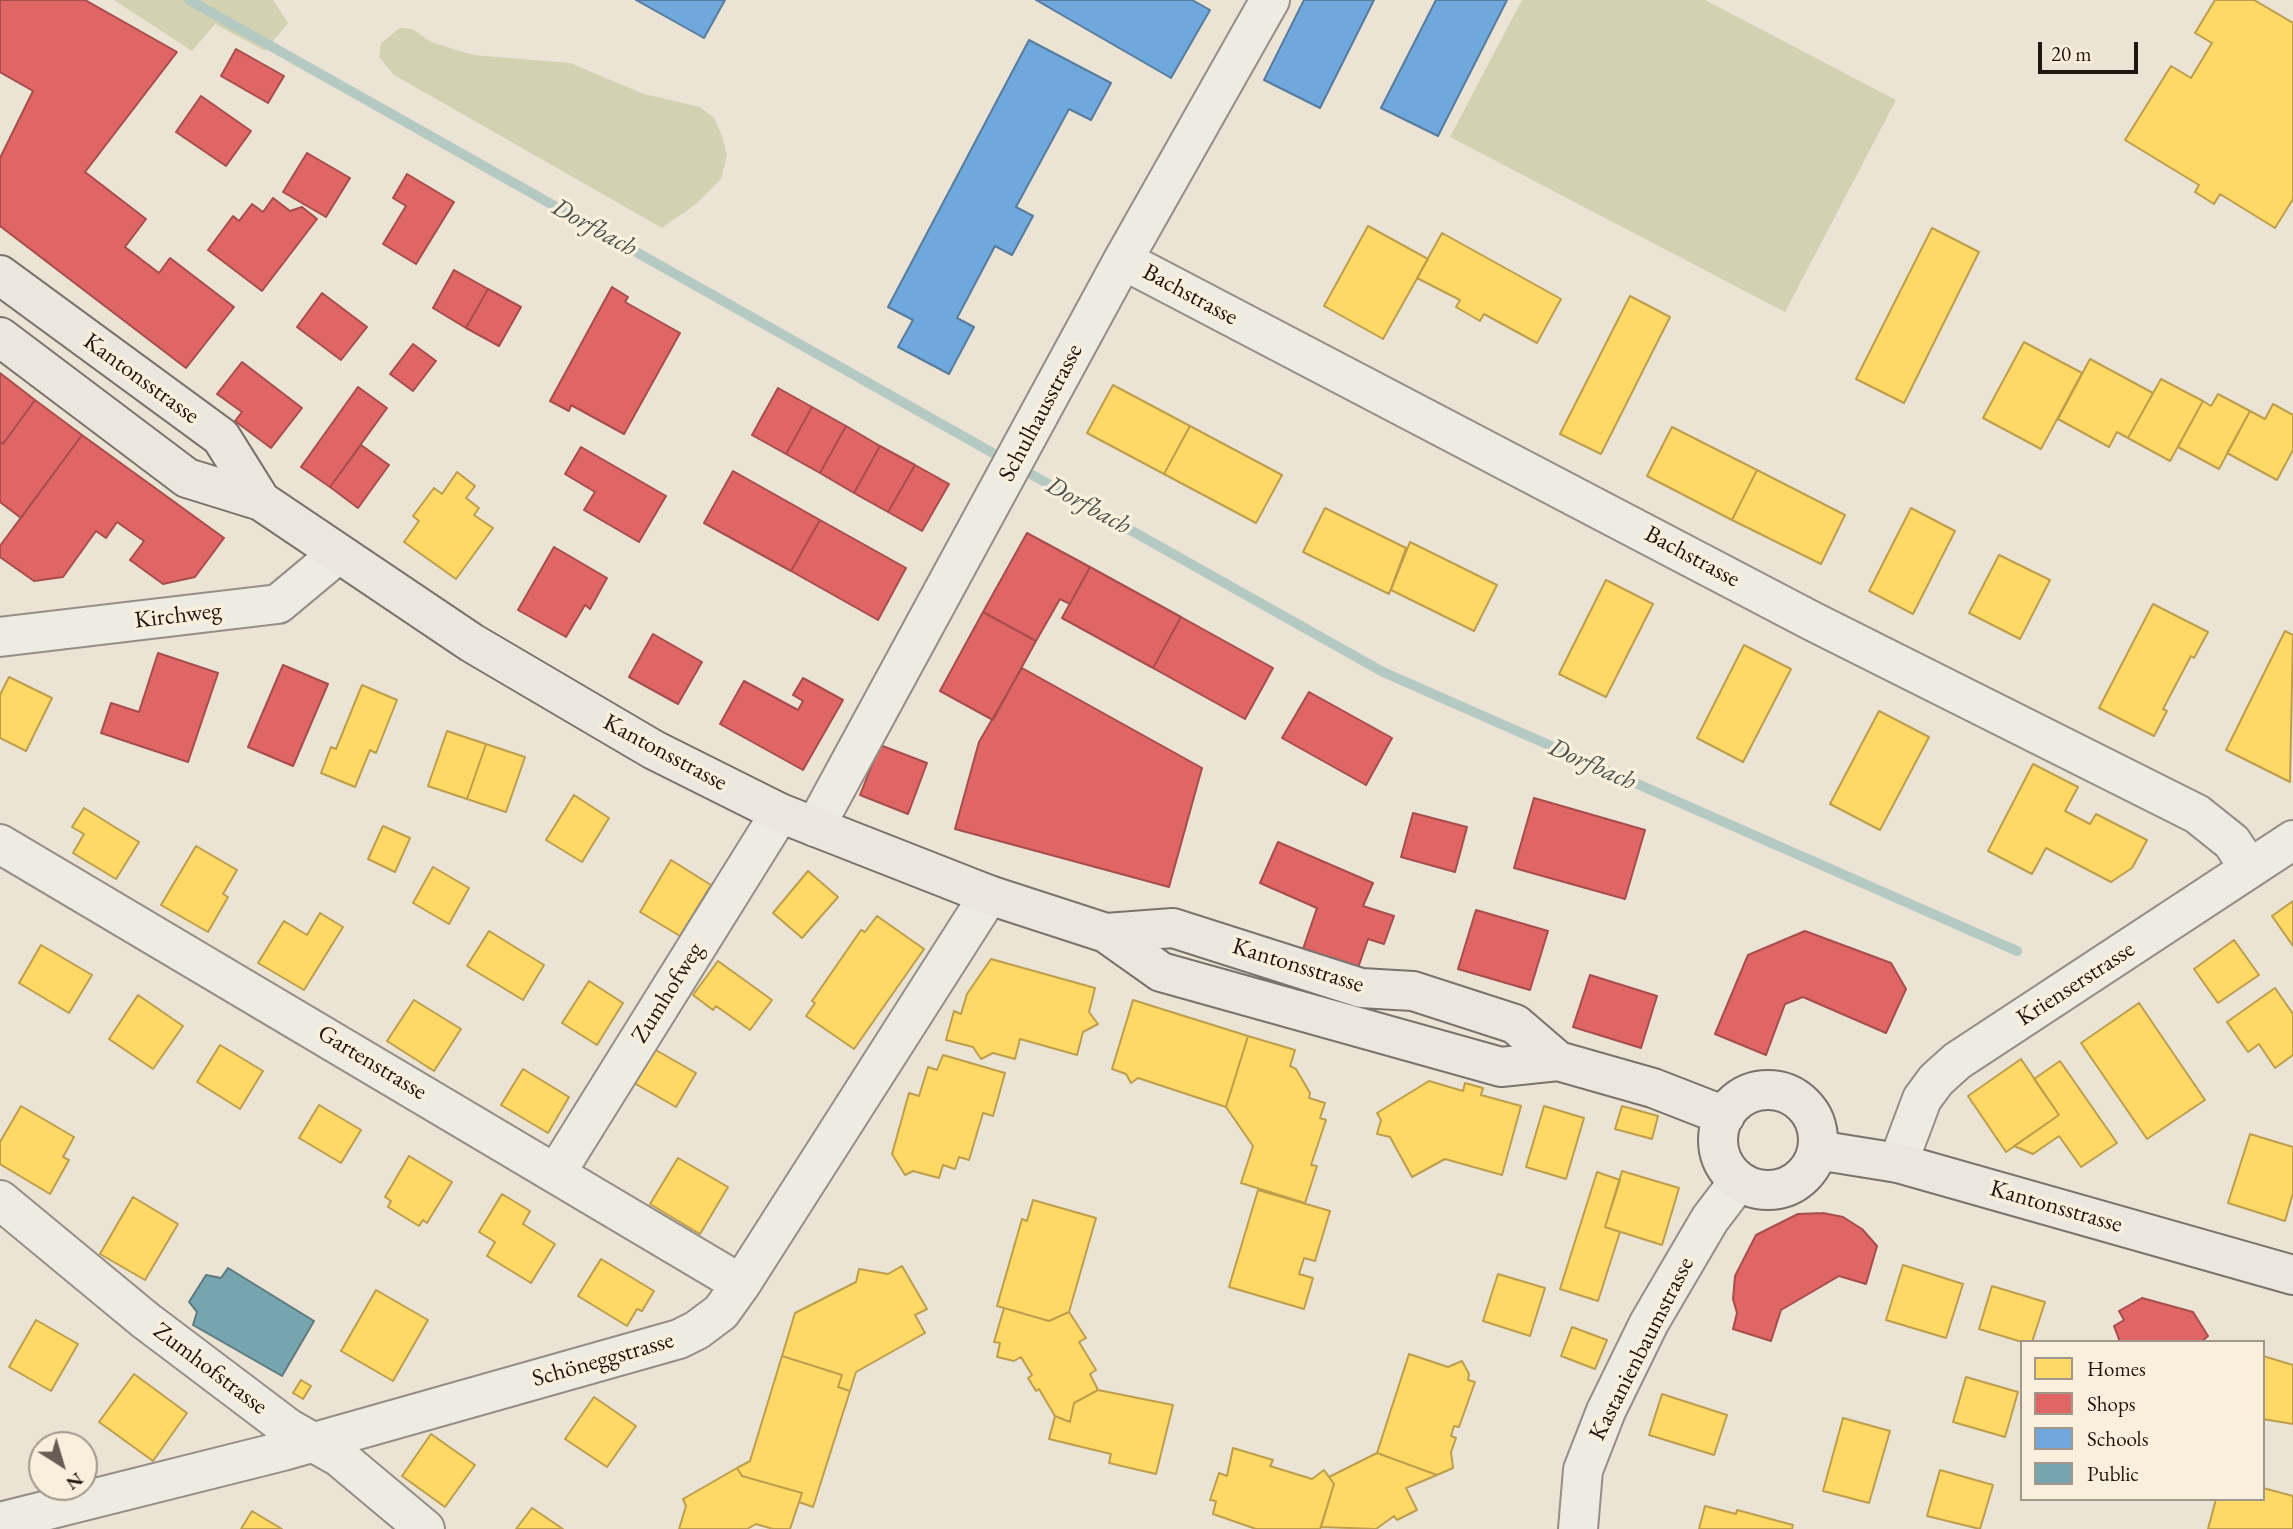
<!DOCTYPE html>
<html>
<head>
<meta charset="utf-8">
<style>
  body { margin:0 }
  #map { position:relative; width:2293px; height:1529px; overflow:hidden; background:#ebe3d4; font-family:"EB Garamond",serif }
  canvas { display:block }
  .legend { position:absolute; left:2020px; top:1340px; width:245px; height:161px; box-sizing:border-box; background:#f8efdd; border:2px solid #a2978b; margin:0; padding:9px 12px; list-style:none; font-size:21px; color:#22140f }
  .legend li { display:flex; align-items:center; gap:14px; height:35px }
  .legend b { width:35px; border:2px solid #a2978b }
  .north { position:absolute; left:28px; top:1431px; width:70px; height:70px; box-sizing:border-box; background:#f8efdd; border:2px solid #a2978b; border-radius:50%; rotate:143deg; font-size:19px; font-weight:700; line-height:28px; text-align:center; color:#22140f }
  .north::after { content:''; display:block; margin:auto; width:24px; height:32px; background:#685c54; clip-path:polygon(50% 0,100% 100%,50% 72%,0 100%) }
  .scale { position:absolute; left:2038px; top:42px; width:100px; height:32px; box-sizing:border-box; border:4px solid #22140f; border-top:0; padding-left:9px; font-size:21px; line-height:24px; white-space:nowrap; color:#22140f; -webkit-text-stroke:5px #f8efdd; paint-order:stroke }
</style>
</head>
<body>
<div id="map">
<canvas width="2293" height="1529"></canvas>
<ul class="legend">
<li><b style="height:19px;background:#ffd966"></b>Homes</li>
<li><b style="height:19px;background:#e06666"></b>Shops</li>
<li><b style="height:19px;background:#6fa8dc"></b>Schools</li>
<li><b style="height:19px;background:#76a5af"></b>Public</li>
</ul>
<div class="north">N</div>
<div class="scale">20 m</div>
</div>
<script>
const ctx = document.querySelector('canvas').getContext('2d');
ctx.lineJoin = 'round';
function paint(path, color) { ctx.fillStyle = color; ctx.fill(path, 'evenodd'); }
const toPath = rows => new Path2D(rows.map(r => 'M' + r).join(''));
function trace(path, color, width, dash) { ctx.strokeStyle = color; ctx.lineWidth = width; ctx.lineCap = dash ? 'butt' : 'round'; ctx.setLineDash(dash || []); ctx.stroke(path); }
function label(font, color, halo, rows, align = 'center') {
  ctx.font = font + ' "EB Garamond",serif'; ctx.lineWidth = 7; ctx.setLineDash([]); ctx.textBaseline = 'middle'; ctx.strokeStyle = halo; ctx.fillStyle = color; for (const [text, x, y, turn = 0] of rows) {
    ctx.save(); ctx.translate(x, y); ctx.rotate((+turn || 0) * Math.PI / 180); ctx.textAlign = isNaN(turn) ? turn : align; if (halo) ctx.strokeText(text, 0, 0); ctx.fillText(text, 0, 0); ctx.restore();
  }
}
paint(toPath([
  [114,0,273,0,288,23,265,51,215,24,192,51],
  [1522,0,1705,0,1896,100,1785,312,1450,137],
  [400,28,412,29,431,42,473,55,570,63,644,94,700,107,714,118,722,136,727,155,721,179,696,204,662,228,394,75,379,57,381,43]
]), '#d2d2b2');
const homes = toPath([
  [2215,0,2254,0,2293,23,2293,199,2275,228,2220,194,2214,204,2195,192,2199,185,2125,140,2171,66,2191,78,2212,43,2195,33,2215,0],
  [1368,226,1428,259,1383,339,1324,306,1368,226],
  [1932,228,1979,252,1904,403,1856,379,1932,228],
  [1442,233,1561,299,1537,343,1484,314,1480,321,1456,307,1460,300,1417,278,1442,233],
  [1630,296,1670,317,1601,454,1560,434,1630,296],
  [2024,342,2082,373,2041,449,1983,418,2024,342],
  [2090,359,2153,393,2128,438,2117,432,2109,447,2058,419,2090,359],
  [2161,379,2203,401,2170,461,2128,438,2161,379],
  [1113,385,1190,426,1164,474,1087,433,1113,385],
  [2218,394,2250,411,2219,469,2178,447,2203,401,2211,406,2218,394],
  [2273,404,2293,415,2293,450,2277,480,2227,453,2250,411,2265,419,2273,404],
  [1190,426,1282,475,1256,523,1164,474,1190,426],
  [1672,427,1757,470,1732,520,1647,476,1672,427],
  [1757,470,1845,515,1821,564,1732,520,1757,470],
  [457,472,475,486,466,498,479,508,474,515,493,528,456,579,404,542,419,521,413,516,434,488,442,494,457,472],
  [1325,508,1406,548,1389,594,1303,552,1325,508],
  [1911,508,1955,531,1913,614,1869,591,1911,508],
  [1410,542,1497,585,1474,631,1391,590,1410,542],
  [1999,555,2050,580,2020,639,1969,613,1999,555],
  [1606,580,1653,604,1606,697,1559,674,1606,580],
  [2153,604,2208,632,2194,658,2191,656,2163,709,2167,711,2154,736,2099,708,2153,604],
  [2285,631,2293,635,2290,782,2226,750,2285,631],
  [1744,645,1791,669,1743,762,1697,738,1744,645],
  [9,677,52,698,26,751,0,738,0,695,9,677],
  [362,685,397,700,376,753,370,750,355,787,321,773,331,747,336,749,362,685],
  [1879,711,1929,737,1880,830,1830,804,1879,711],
  [447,731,486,744,467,799,428,786,447,731],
  [486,744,525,757,506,812,467,799,486,744],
  [2033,764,2078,787,2065,811,2090,824,2096,814,2147,840,2132,868,2111,882,2046,848,2032,874,1988,851,2033,764],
  [574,795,609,818,582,862,546,840,574,795],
  [84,808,139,842,116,879,73,853,84,834,72,827,84,808],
  [383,826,410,838,395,872,368,859,383,826],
  [196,846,237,870,223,894,228,897,208,932,161,905,196,846],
  [671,860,711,885,680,936,640,912,671,860],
  [433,867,469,888,449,924,413,903,433,867],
  [808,871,838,897,802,938,773,913,808,871],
  [2293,901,2293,946,2272,916,2293,901],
  [320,913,343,927,304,990,258,963,284,921,307,935,320,913],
  [877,916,924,949,854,1049,806,1016,815,1003,812,1001,861,930,865,932,877,916],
  [489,931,544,965,523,1000,467,966,489,931],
  [2234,940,2259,975,2218,1003,2194,969,2234,940],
  [41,945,92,975,69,1013,19,983,41,945],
  [991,959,1095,988,1089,1012,1098,1024,1083,1032,1077,1055,1020,1039,1015,1059,993,1053,981,1059,973,1047,946,1040,954,1011,961,1014,967,994,991,959],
  [718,961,772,1000,750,1030,716,1006,713,1010,693,995,718,961],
  [589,981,623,1003,597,1045,562,1023,589,981],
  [2275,988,2293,1014,2293,1055,2275,1068,2259,1044,2248,1052,2227,1022,2275,988],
  [138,995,183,1026,153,1069,109,1039,138,995],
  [414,1000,461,1029,434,1071,387,1041,414,1000],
  [1133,1000,1248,1036,1226,1107,1138,1078,1131,1083,1126,1074,1112,1069,1133,1000],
  [2139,1003,2205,1100,2147,1139,2081,1043,2139,1003],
  [1248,1036,1295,1050,1290,1066,1296,1069,1310,1093,1309,1098,1325,1103,1320,1118,1326,1120,1311,1165,1317,1166,1305,1203,1241,1183,1253,1146,1226,1107,1248,1036],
  [220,1045,263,1071,240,1109,197,1082,220,1045],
  [654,1049,696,1073,676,1107,634,1083,654,1049],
  [943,1055,1005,1073,993,1116,983,1113,969,1160,959,1157,955,1169,943,1165,939,1178,913,1171,905,1175,892,1154,909,1093,919,1096,928,1067,937,1070,943,1055],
  [2021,1059,2059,1115,2006,1152,1968,1096,2021,1059],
  [2060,1061,2117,1143,2081,1167,2059,1136,2033,1154,2014,1146,2059,1115,2034,1079,2060,1061],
  [523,1069,569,1097,548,1133,501,1105,523,1069],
  [1429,1081,1463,1091,1465,1083,1483,1088,1481,1095,1521,1106,1502,1175,1445,1159,1412,1177,1390,1137,1377,1134,1381,1120,1377,1113,1429,1081],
  [319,1105,361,1130,341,1163,299,1138,319,1105],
  [21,1106,74,1137,63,1157,69,1160,50,1194,0,1164,0,1142,21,1106],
  [1544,1106,1584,1118,1566,1179,1526,1167,1544,1106],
  [1622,1106,1658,1116,1652,1139,1615,1129,1622,1106],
  [2250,1134,2293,1147,2293,1193,2285,1221,2228,1203,2250,1134],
  [409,1156,452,1182,427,1223,423,1220,419,1226,388,1207,391,1201,385,1197,409,1156],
  [678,1158,728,1187,700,1234,650,1204,678,1158],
  [1622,1171,1679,1188,1662,1245,1605,1227,1622,1171],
  [1597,1172,1620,1180,1605,1227,1620,1232,1598,1301,1560,1289,1597,1172],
  [1258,1190,1330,1211,1315,1261,1304,1258,1299,1274,1313,1278,1304,1309,1229,1287,1258,1190],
  [502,1194,530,1211,523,1224,555,1244,531,1283,487,1256,495,1242,479,1232,502,1194],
  [133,1197,178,1224,145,1280,100,1254,133,1197],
  [1033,1200,1096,1218,1069,1312,1049,1321,997,1306,1022,1219,1027,1221,1033,1200],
  [601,1259,654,1291,642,1311,637,1309,627,1326,578,1296,601,1259],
  [1903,1265,1963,1284,1946,1338,1886,1320,1903,1265],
  [902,1266,927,1309,915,1315,925,1333,856,1372,850,1391,838,1387,842,1375,782,1356,795,1313,856,1282,859,1269,888,1274,902,1266],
  [1498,1274,1545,1288,1530,1336,1483,1321,1498,1274],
  [1992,1286,2045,1302,2032,1342,2022,1342,1979,1329,1992,1286],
  [376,1290,428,1320,393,1381,341,1351,376,1290],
  [1004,1308,1049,1321,1069,1312,1086,1338,1079,1342,1096,1370,1090,1374,1098,1390,1074,1403,1070,1422,1055,1416,1039,1389,1036,1391,1028,1378,1032,1375,1021,1357,1014,1361,997,1357,1000,1343,994,1342,1004,1308],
  [36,1320,78,1344,51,1391,9,1367,36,1320],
  [1572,1327,1607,1340,1595,1369,1561,1356,1572,1327],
  [1409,1354,1448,1367,1462,1361,1469,1374,1468,1380,1475,1382,1459,1427,1454,1426,1451,1436,1456,1438,1451,1452,1453,1468,1437,1475,1377,1453,1409,1354],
  [782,1356,842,1375,838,1387,850,1391,813,1507,799,1502,802,1493,742,1476,737,1468,750,1461,782,1356],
  [2263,1356,2293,1365,2293,1424,2263,1419,2263,1356],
  [134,1374,187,1413,153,1461,99,1422,134,1374],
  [1966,1377,2018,1392,2005,1437,1953,1422,1966,1377],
  [301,1380,311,1386,303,1399,293,1393,301,1380],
  [1098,1390,1173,1405,1156,1474,1109,1463,1111,1454,1049,1439,1055,1416,1070,1422,1074,1403,1098,1390],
  [1662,1394,1727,1415,1714,1455,1649,1435,1662,1394],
  [594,1397,636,1426,607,1467,565,1439,594,1397],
  [1843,1418,1890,1431,1869,1503,1823,1491,1843,1418],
  [431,1434,475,1465,445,1507,402,1476,431,1434],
  [1233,1448,1273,1460,1270,1466,1312,1479,1324,1470,1334,1484,1320,1529,1256,1529,1213,1514,1216,1501,1210,1500,1219,1473,1227,1476,1233,1448],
  [1377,1453,1437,1475,1406,1488,1417,1510,1397,1520,1394,1516,1376,1529,1321,1527,1334,1484,1329,1477,1377,1453],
  [737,1468,742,1476,802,1493,790,1529,773,1529,756,1524,747,1529,679,1529,686,1506,683,1499,737,1468],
  [1940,1470,1993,1485,1980,1529,1927,1516,1940,1470],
  [2263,1488,2293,1496,2293,1529,2208,1529,2216,1499,2263,1499,2263,1488],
  [1705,1506,1736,1514,1737,1510,1793,1525,1792,1529,1699,1529,1705,1506],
  [532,1508,563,1529,516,1529,532,1508],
  [252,1511,282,1529,241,1529,252,1511]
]);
paint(homes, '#ffd966');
trace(homes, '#bd9e4c', 2);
const shops = toPath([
  [0,0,85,0,177,52,85,172,146,219,125,247,159,273,170,258,234,307,186,368,0,226,0,158,33,91,0,72,0,0],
  [236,49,284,76,268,103,221,76,236,49],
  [201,96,251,131,226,166,176,132,201,96],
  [307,153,350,178,326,217,283,192,307,153],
  [407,174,454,202,416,264,383,244,406,206,393,198,407,174],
  [273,198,290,211,302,207,317,219,262,291,208,250,233,216,239,221,252,204,263,212,273,198],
  [454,270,488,289,466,328,433,308,454,270],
  [612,287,628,297,625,302,680,333,624,434,571,405,569,411,550,401,612,287],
  [488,289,521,307,499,346,466,328,488,289],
  [322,293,367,327,341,360,297,327,322,293],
  [413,344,436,361,413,391,390,374,413,344],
  [242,362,302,408,271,448,235,421,242,412,217,394,242,362],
  [0,373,35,400,3,444,0,442,0,373],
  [358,387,387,408,330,487,301,467,358,387],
  [778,388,812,407,786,454,752,435,778,388],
  [35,400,82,435,21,518,0,502,0,442,3,444,35,400],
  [812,407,846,426,820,473,786,454,812,407],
  [846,426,880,446,854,493,820,473,846,426],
  [82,435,224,538,195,577,163,584,130,560,144,541,117,522,106,538,96,531,63,577,34,581,0,557,0,546,82,435],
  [361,445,389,465,358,508,330,487,361,445],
  [880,446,915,465,888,512,854,493,880,446],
  [581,447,666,496,639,542,584,510,595,492,565,474,581,447],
  [915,465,949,484,922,531,888,512,915,465],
  [733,471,820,520,791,571,704,523,733,471],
  [820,520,906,568,878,620,791,571,820,520],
  [1027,533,1090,567,1070,604,1060,599,1036,641,983,612,1027,533],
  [554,547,607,578,590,609,585,605,566,637,518,610,554,547],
  [1090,567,1181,617,1153,668,1062,618,1090,567],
  [983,612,1036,641,993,720,940,691,983,612],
  [1181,617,1273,668,1245,719,1153,668,1181,617],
  [653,634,702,662,678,704,629,677,653,634],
  [158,653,218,673,188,762,101,733,111,703,139,712,158,653],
  [283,665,328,684,293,766,248,747,283,665],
  [1022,668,1202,768,1169,887,955,829,979,742,1022,668],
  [803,678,843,700,803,770,720,724,744,681,798,710,803,701,793,695,803,678],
  [1309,692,1392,738,1366,785,1282,738,1309,692],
  [880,745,927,763,908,814,860,795,880,745],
  [1534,798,1645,830,1625,899,1514,868,1534,798],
  [1413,813,1467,827,1455,872,1401,857,1413,813],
  [1278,842,1373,883,1363,906,1394,916,1384,944,1368,939,1358,968,1303,949,1317,908,1260,883,1278,842],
  [1476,910,1548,931,1530,990,1458,969,1476,910],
  [1805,931,1891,963,1906,989,1886,1033,1803,997,1785,1004,1766,1055,1715,1034,1748,955,1805,931],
  [1590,975,1657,996,1641,1048,1573,1027,1590,975],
  [1823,1213,1843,1217,1862,1229,1877,1246,1866,1284,1839,1276,1781,1310,1771,1341,1733,1329,1737,1313,1733,1299,1735,1276,1756,1235,1798,1214,1823,1213],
  [2142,1298,2193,1312,2208,1336,2201,1342,2120,1342,2114,1326,2124,1320,2119,1311,2142,1298]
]);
paint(shops, '#e06666');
trace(shops, '#a74d4c', 2);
const schools = toPath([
  [636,0,725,0,704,38,636,0],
  [1036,0,1192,0,1210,10,1171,78,1036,0],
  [1304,0,1374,0,1320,108,1264,80,1304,0],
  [1436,0,1507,0,1438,136,1381,108,1436,0],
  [1029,40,1111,83,1091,120,1069,109,1016,207,1033,216,1012,255,995,246,957,318,974,327,949,374,898,347,913,320,888,307,1029,40]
]);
paint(schools, '#6fa8dc');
trace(schools, '#587c9e', 2);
const public = toPath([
  [228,1268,314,1321,282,1376,193,1325,197,1312,189,1302,206,1275,221,1278,228,1268]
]);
paint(public, '#76a5af');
trace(public, '#5d7a7f', 2);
trace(toPath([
  [189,0,1007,461],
  [1020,468,1383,672,2017,951]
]), '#b4c9c2', 10);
const minor = toPath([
  [1123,260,1812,621,2197,814,2232,842,2249,868],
  [0,637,278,604,338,554],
  [815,827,1123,260,1270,0],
  [0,844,741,1284],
  [1898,1163,1922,1099,1936,1080,1957,1061,2293,840],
  [556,1173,780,813],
  [0,1200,145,1320,288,1428,339,1457,425,1529],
  [0,1522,283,1451,679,1339,697,1330,721,1312,741,1284,989,895],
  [1578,1529,1583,1470,1606,1411,1649,1323,1710,1219,1739,1181]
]);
const major = toPath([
  [0,275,221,437,261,501],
  [0,337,187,478,261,501,472,643,654,750,780,813,989,895,1106,933,1161,972,1501,1067,1558,1061,1653,1088,1725,1116],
  [1106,933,1173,928,1361,988,1413,991,1515,1024,1558,1061],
  '1718 1140a50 50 0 1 1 100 0a50 50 0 1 1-100 0Z',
  [1817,1150,1898,1163,2293,1275]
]);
trace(minor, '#958e86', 42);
trace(major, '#79736b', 42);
trace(minor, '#eeebe3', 38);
trace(major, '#ece7de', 38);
label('24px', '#22140f', '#f8efdd', [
  ["Bachstrasse",1190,295,28],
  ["Kantonsstrasse",141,379,36],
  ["Schulhausstrasse",1041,413,-62],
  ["Bachstrasse",1692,557,28],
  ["Kirchweg",178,616,-7],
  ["Kantonsstrasse",665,753,28],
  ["Kantonsstrasse",1298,966,17],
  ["Krienserstrasse",2076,984,-33],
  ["Zumhofweg",668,993,-58],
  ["Gartenstrasse",372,1063,31],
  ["Kantonsstrasse",2056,1207,16],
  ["Kastanienbaumstrasse",1642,1349,-63],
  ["Schöneggstrasse",603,1360,-16],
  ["Zumhofstrasse",210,1369,37]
]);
label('italic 26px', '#4d504b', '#f8efdd', [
  ["Dorfbach",594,228,29],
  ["Dorfbach",1088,506,29],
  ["Dorfbach",1592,765,24]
]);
</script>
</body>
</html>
